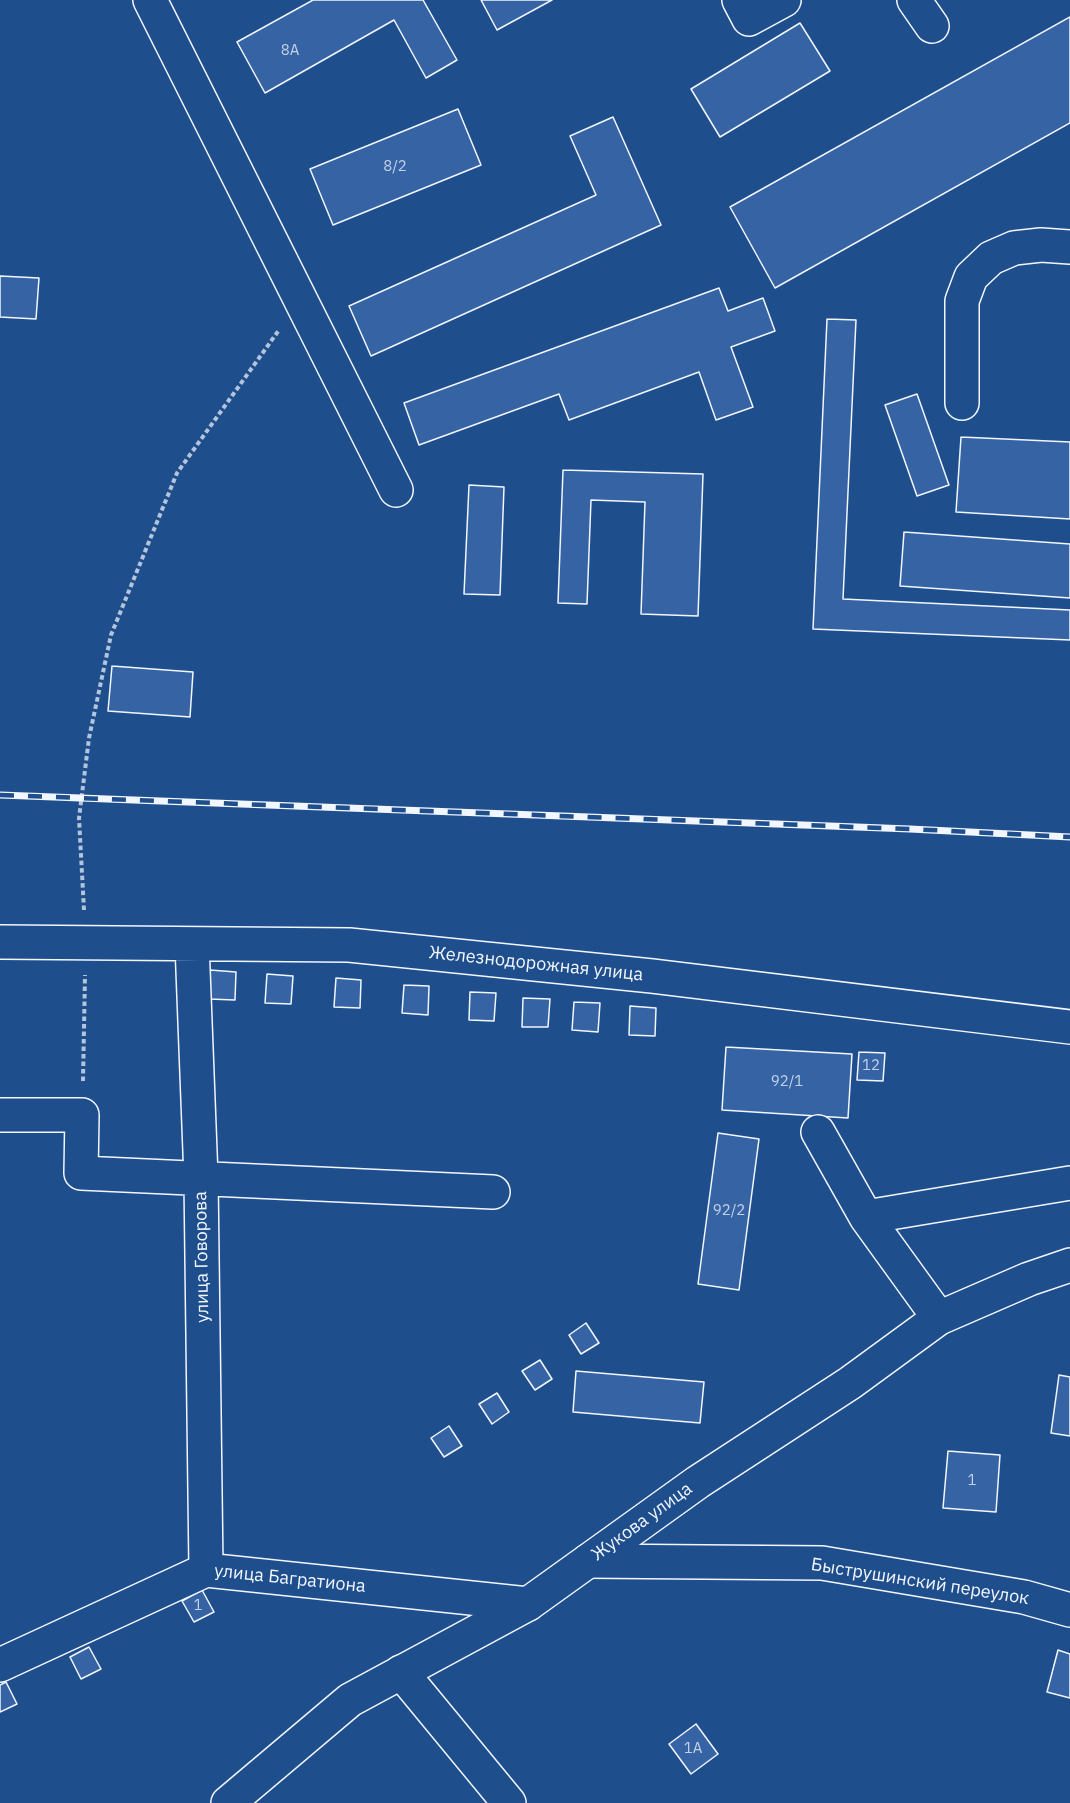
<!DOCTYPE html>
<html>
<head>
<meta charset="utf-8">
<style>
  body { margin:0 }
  canvas { display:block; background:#1f4e8c }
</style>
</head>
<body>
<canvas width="1070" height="1803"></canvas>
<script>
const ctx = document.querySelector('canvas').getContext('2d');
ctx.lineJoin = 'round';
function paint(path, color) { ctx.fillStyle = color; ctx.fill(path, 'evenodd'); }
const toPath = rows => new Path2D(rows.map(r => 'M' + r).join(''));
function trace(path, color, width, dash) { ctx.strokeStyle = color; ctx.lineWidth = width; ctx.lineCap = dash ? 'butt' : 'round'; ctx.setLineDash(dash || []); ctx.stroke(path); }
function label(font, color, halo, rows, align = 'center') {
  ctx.font = font + ' "IBM Plex Sans",sans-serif'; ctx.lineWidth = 4.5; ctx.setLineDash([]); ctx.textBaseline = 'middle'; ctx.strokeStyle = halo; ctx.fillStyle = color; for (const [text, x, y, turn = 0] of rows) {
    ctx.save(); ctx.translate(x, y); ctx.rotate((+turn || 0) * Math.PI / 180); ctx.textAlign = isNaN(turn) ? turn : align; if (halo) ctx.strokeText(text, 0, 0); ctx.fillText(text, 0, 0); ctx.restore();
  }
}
const building = toPath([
  [313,0,423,0,457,60,426,78,394,20,265,93,237,42,313,0],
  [481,0,552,0,497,30,481,0],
  [1070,17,1070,123,775,288,730,207,1070,17],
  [800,23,830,71,720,137,691,89,800,23],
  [458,109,481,165,333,225,310,169,458,109],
  [613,117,661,225,371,356,349,306,596,195,570,136,613,117],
  [0,276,39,278,36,319,0,317,0,276],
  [719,288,728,311,763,298,775,331,731,347,753,407,716,420,699,372,569,420,559,394,419,445,404,403,719,288],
  [827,319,856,320,843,599,1070,610,1070,640,813,629,827,319],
  [917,394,949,485,917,496,885,405,917,394],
  [961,437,1070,442,1070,519,956,512,961,437],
  [563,470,703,474,698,616,641,614,645,502,591,500,587,604,558,603,563,470],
  [469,485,504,487,500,595,464,594,469,485],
  [904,532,1070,544,1070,598,900,586,904,532],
  [112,666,193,672,190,717,108,711,112,666],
  [210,970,236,972,235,1000,209,999,210,970],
  [267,974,293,976,291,1004,265,1003,267,974],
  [336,978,361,980,360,1008,334,1007,336,978],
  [404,985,429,986,428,1015,402,1013,404,985],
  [470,992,496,993,494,1021,469,1020,470,992],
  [523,998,550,999,548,1027,522,1027,523,998],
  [574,1002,600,1003,598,1032,572,1030,574,1002],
  [630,1006,656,1008,655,1036,629,1035,630,1006],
  [726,1047,852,1054,848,1118,722,1110,726,1047],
  [859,1052,885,1053,883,1081,857,1080,859,1052],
  [718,1133,759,1139,739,1290,698,1284,718,1133],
  [586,1323,599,1343,581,1354,569,1335,586,1323],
  [540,1360,552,1379,535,1390,522,1371,540,1360],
  [576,1371,704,1382,700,1423,573,1412,576,1371],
  [1059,1375,1070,1377,1070,1436,1051,1433,1059,1375],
  [497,1393,509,1412,492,1424,479,1404,497,1393],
  [449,1426,462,1446,444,1457,431,1438,449,1426],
  [948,1451,1000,1455,996,1512,943,1508,948,1451],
  [202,1590,214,1612,194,1622,182,1601,202,1590],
  [89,1647,101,1669,81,1679,70,1657,89,1647],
  [1058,1650,1070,1654,1070,1698,1047,1692,1058,1650],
  [6,1682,17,1704,0,1712,0,1685,6,1682],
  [696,1724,718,1754,691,1774,669,1744,696,1724]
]);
paint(building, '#3563a3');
trace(building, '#f2f6ff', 1.5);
const minor = toPath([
  [150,0,396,490],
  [739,0,749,19,784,0],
  [914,0,932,26],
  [962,403,962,301,971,277,991,258,1014,248,1041,245,1070,247],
  [0,942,349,945,652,976,1070,1027],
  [192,944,201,1178,206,1570],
  [0,1115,82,1115,81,1173,493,1192],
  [818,1132,866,1217,939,1318],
  [866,1217,1070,1183],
  [588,1561,822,1563,1024,1597,1070,1610],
  [0,1665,206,1570,528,1604],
  [401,1672,509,1803]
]);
const major = toPath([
  [228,1803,350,1700,528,1604,698,1482,850,1383,939,1318,1029,1279,1070,1265]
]);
trace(minor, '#f2f6ff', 36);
trace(major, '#f2f6ff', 36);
trace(toPath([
  [84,910,79,818,89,738,111,635,177,473,279,330],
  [83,1081,85,975]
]), '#b3c4dc', 4, [4.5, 3]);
trace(minor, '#1f4e8c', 33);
trace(major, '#1f4e8c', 33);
const rail = toPath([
  [0,795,910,829,1070,837]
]);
trace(rail, '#f2f6ff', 7);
trace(rail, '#1f4e8c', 4.5, [14]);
label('15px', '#c3d1e8', null, [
  ["8А",290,51],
  ["8/2",395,167],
  ["12",871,1066],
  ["92/1",787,1082],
  ["92/2",729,1211],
  ["1",972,1481],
  ["1",198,1606],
  ["1А",693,1749]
]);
label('18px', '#f2f6ff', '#1f4e8c', [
  ["Железнодорожная улица",536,964,6],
  ["улица Говорова",202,1257,-91],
  ["Жукова улица",642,1522,-36],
  ["улица Багратиона",290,1579,6],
  ["Быструшинский переулок",920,1582,9]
]);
</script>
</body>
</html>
